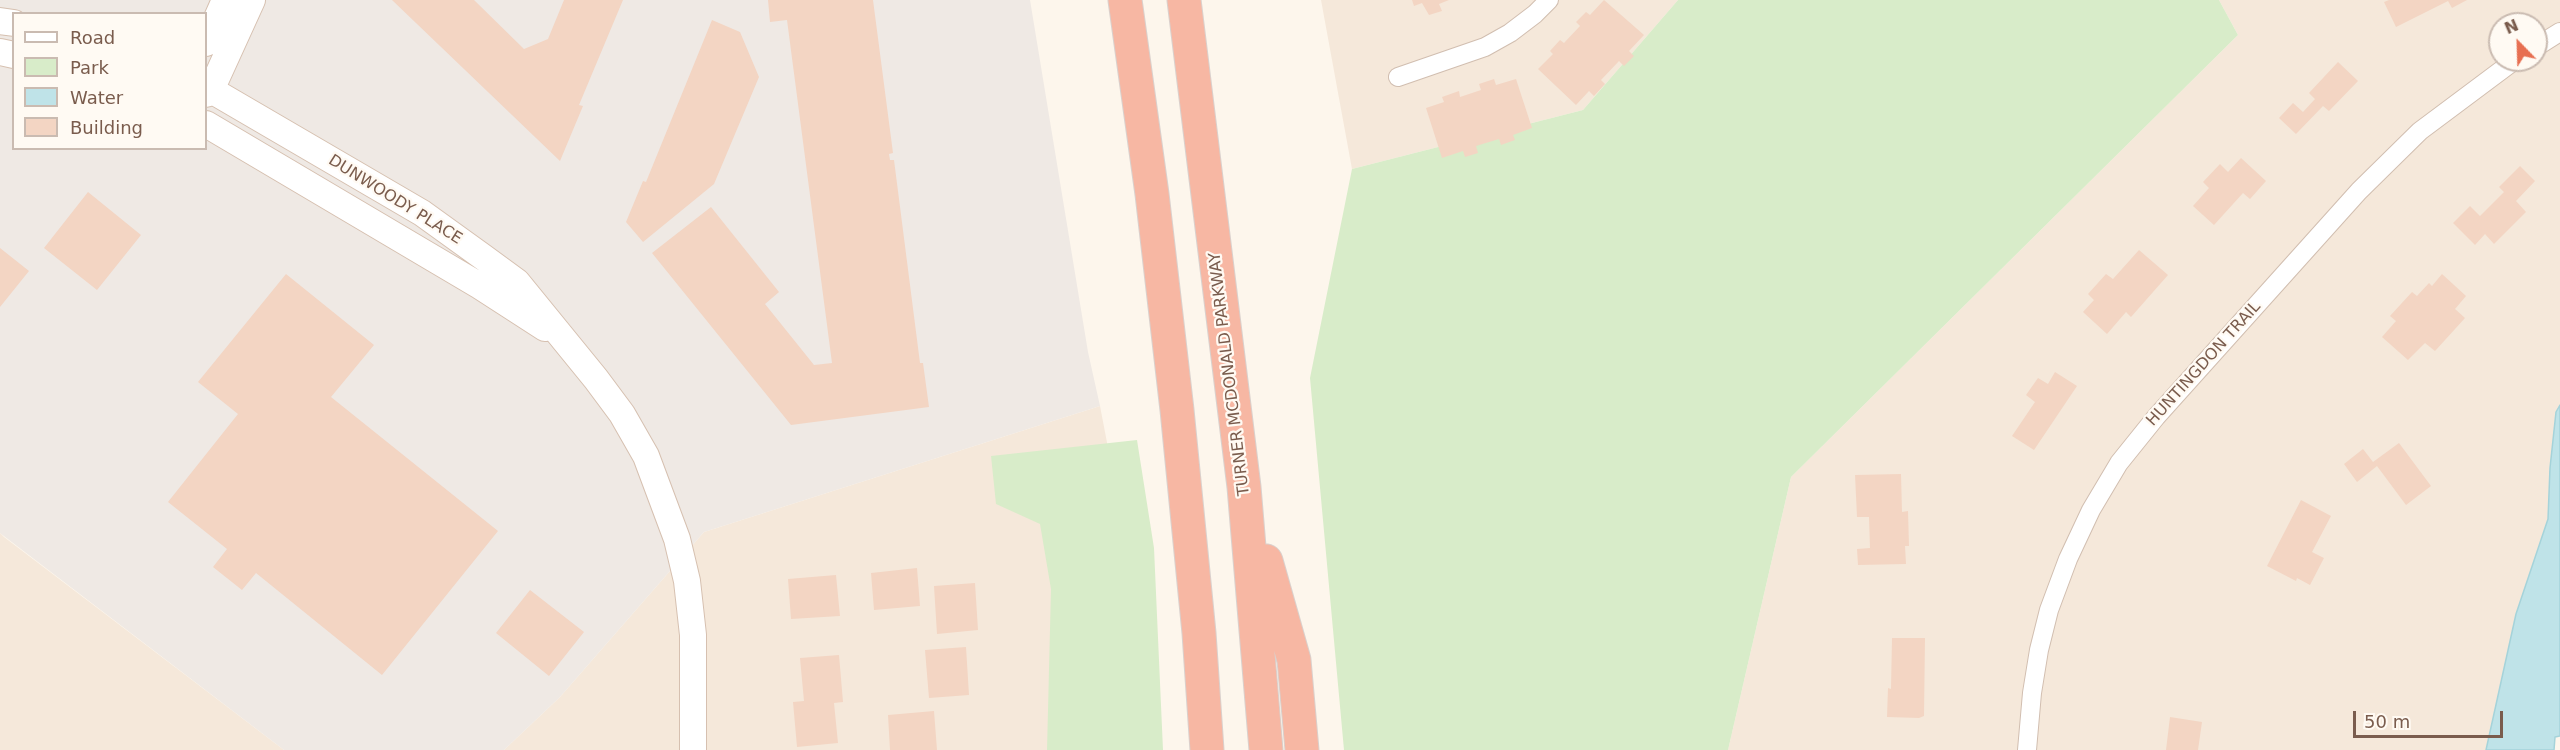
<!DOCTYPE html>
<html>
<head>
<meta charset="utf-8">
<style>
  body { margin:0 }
  #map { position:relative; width:2560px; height:750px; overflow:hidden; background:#fdf6ec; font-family:"DejaVu Sans",sans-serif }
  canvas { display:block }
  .legend { position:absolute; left:12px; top:12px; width:195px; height:138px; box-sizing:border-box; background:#fffaf3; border:2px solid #cabbb1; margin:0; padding:8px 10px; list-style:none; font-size:18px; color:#7a5c4d }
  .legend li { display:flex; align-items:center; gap:12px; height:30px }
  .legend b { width:30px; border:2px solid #cabbb1 }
  .north { position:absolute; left:2488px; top:12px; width:60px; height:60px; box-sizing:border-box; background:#fffaf3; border:2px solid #cabbb1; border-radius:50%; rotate:337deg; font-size:16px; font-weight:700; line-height:24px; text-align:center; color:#7a5c4d }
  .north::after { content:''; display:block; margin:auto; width:21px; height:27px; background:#e76f51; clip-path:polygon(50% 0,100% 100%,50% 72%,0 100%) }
  .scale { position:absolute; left:2353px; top:711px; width:150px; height:27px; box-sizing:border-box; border:3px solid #7a5c4d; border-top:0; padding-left:8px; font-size:18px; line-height:21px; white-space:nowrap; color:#7a5c4d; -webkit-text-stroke:4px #fffaf3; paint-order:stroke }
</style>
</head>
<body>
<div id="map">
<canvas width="2560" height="750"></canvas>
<ul class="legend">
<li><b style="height:8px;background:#fff"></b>Road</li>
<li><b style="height:16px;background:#d8ecc9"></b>Park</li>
<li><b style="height:16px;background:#bfe3e8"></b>Water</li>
<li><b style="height:16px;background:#f3d5c3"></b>Building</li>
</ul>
<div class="north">N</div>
<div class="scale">50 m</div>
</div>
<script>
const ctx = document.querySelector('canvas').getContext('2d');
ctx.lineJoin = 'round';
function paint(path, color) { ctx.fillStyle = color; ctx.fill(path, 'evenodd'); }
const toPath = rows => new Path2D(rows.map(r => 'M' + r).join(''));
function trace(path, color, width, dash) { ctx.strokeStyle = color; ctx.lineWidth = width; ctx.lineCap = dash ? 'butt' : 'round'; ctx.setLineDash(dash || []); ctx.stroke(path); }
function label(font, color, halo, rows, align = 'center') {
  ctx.font = font + ' "DejaVu Sans",sans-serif'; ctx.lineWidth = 4.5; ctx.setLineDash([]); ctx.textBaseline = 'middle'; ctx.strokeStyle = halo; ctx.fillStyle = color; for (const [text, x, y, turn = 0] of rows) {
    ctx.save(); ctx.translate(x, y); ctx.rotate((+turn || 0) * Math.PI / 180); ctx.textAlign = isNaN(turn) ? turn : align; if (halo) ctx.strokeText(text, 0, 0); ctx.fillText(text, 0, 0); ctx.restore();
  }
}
paint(toPath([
  [1321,0,1678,0,1583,110,1352,169],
  [2219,0,2560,0,2560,405,2556,412,2550,468,2548,519,2516,614,2486,750,1728,750,1791,477,2238,35],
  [2500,24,2536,24,2536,60,2500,60],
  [1100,406,1115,484,1134,750,504,750,560,697,704,532],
  [0,533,4,537,284,750,0,750]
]), '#f5e8da');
paint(toPath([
  [0,0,1030,0,1088,352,1100,406,704,532,560,697,504,750,284,750,0,533],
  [14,14,206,14,206,148,14,148]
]), '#efe9e4');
paint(toPath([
  [1678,0,2219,0,2238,35,1791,477,1728,750,1344,750,1310,378,1352,169,1583,110],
  [1137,440,1154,548,1163,750,1047,750,1051,589,1040,524,996,504,991,456]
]), '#d8ecc9');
const water = toPath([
  [2560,405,2560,736,2555,737,2554,750,2486,750,2516,614,2548,519,2550,468,2556,412,2560,405]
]);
paint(water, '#bfe3e8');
trace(water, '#a5d3da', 1.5);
paint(toPath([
  [392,0,474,0,524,49,548,39,564,0,623,0,579,105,583,106,560,161],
  [768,0,873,0,893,153,889,154,890,160,894,160,920,363,923,363,929,407,791,425,652,253,711,207,779,292,765,304,814,365,832,363,787,20,770,22],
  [1412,0,1449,0,1439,4,1442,11,1429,15,1422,3,1414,6],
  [1604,0,1644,35,1629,51,1634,56,1624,66,1619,61,1601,80,1605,84,1594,96,1589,91,1576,105,1538,69,1553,54,1550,51,1560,40,1564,43,1580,26,1576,22,1586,12,1590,15],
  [2389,0,2467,0,2452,8,2448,1,2396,27,2384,2],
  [712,20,740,32,759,77,714,184,643,242,626,222,643,181,646,182],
  [2338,62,2358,81,2329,111,2323,106,2296,134,2279,118,2293,103,2303,112,2315,99,2309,93],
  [1494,79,1496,85,1516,79,1532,128,1513,135,1515,140,1501,145,1499,139,1476,146,1478,153,1465,157,1463,151,1442,158,1426,108,1444,102,1442,97,1459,91,1460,97,1481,90,1479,84],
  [2241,158,2266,181,2250,199,2243,193,2214,225,2193,206,2209,188,2203,182,2220,164,2228,172],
  [2520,166,2535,181,2516,201,2526,212,2494,244,2485,234,2475,245,2453,223,2470,206,2480,216,2504,192,2499,187],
  [88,192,141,235,97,290,44,248],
  [0,248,29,271,0,307],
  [2139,250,2168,275,2131,317,2126,312,2107,334,2083,312,2094,300,2088,294,2106,274,2113,279],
  [286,274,374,345,331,397,498,531,382,675,256,573,242,590,213,567,227,549,168,502,238,414,198,382],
  [2442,274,2466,296,2455,309,2465,318,2435,351,2425,343,2408,360,2382,337,2396,321,2390,316,2412,292,2417,296,2429,283,2432,286],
  [2055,372,2077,386,2034,450,2012,436,2035,402,2026,395,2038,378,2048,384],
  [2399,443,2431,486,2406,505,2377,466,2357,482,2344,464,2363,449,2373,462],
  [1901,474,1902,512,1908,511,1909,546,1905,546,1906,564,1858,565,1857,549,1870,548,1869,517,1857,517,1855,475],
  [2301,500,2331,516,2312,552,2324,558,2310,585,2297,578,2296,581,2267,566],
  [917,568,920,606,874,610,871,573],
  [836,575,840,616,791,619,788,579],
  [975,583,978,630,937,634,934,586],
  [530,590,584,632,549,676,496,633],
  [1892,638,1925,638,1924,716,1919,718,1887,717,1888,688,1891,689],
  [966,647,969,695,929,698,925,650],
  [839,655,843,702,834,703,838,743,797,747,793,702,804,701,800,658],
  [934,711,937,750,890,750,888,715],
  [2170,717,2202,722,2198,750,2166,750]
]), '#f3d5c3');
const street = toPath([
  [2536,47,2560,32],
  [1398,77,1485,47,1510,33,1535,14,1549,0],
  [2027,750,2032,693,2039,650,2049,610,2068,559,2091,510,2119,463,2156,417,2359,191,2420,131,2515,60]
]);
const secondary = toPath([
  [0,21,14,23],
  [206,43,225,0],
  [0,52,14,55],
  [206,87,422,213,483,257,517,282,596,379,622,414,646,456,677,539,687,581,693,635,693,750],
  [206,94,211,90,252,0],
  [206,124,480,286,545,328]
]);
const highway = toPath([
  [1125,0,1152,194,1177,410,1199,633,1207,750],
  [1184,0,1244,487,1266,750],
  [1266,561,1294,660,1302,750]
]);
trace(street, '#d1beb0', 20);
trace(secondary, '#d6c0b0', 28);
trace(highway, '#dad1cd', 35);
trace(street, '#fff', 18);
trace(secondary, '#fff', 26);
trace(highway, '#f7b7a3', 33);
label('16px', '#7a5c4d', '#fffaf3', [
  ["DUNWOODY PLACE",395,200,32],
  ["HUNTINGDON TRAIL",2204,364,-48],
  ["TURNER MCDONALD PARKWAY",1230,374,-97]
]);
</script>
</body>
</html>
